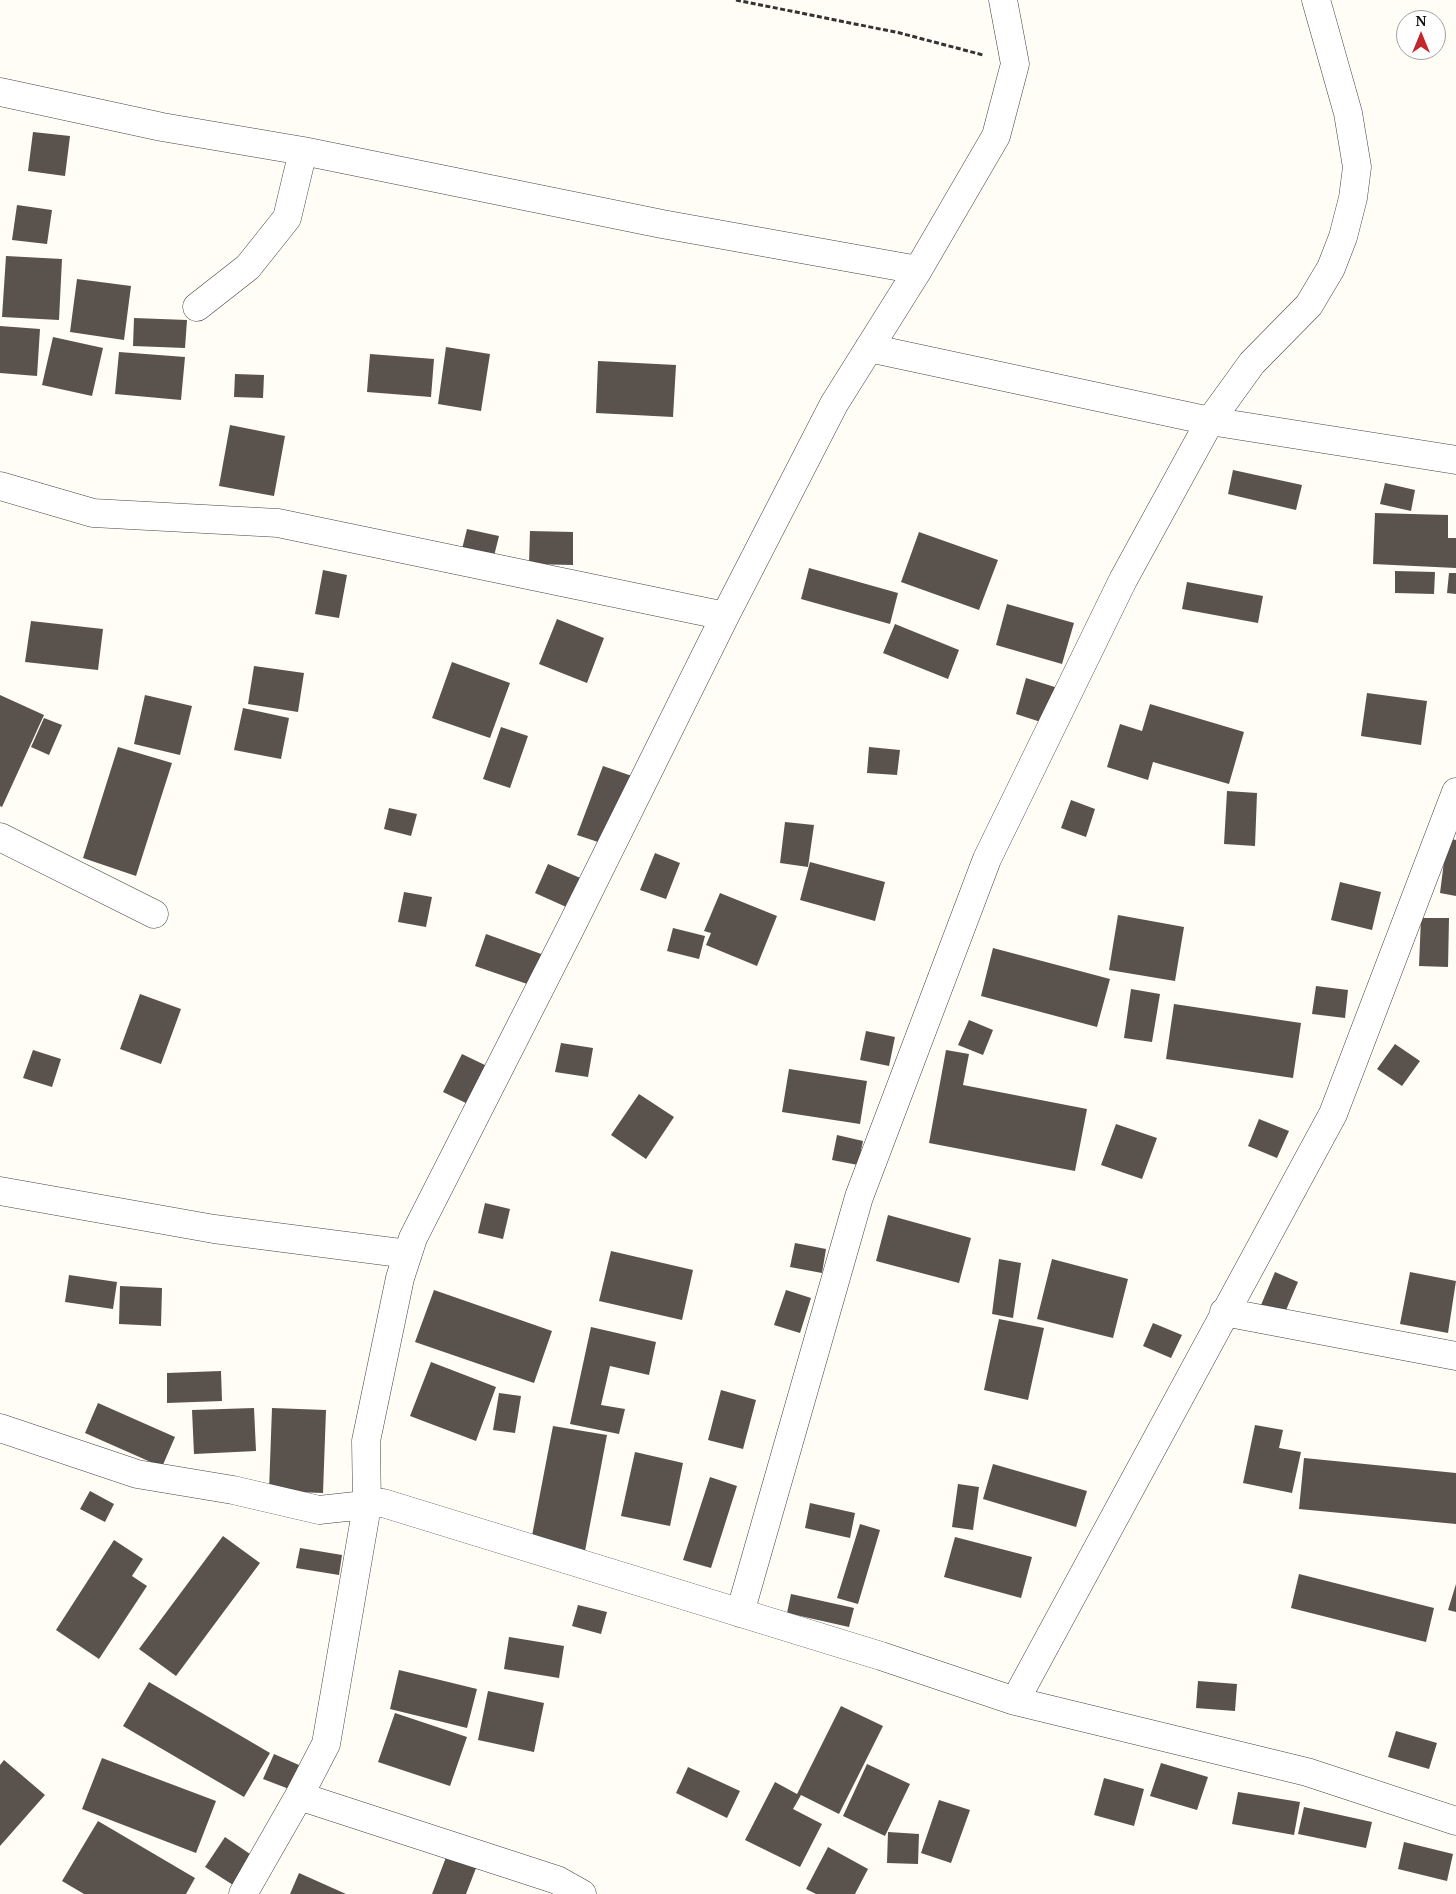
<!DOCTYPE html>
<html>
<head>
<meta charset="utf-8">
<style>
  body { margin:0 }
  #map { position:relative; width:1456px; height:1894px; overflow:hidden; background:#fffdf5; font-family:"Noto Serif",serif }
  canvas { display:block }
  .north { position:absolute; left:1396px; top:10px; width:50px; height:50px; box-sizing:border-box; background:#fff; border:1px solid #a0a0a0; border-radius:50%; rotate:0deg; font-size:14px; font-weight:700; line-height:20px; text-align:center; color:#111 }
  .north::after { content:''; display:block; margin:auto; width:18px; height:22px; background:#c4262e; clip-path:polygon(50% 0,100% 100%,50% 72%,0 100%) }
</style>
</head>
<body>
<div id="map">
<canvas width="1456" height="1894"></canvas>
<div class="north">N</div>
</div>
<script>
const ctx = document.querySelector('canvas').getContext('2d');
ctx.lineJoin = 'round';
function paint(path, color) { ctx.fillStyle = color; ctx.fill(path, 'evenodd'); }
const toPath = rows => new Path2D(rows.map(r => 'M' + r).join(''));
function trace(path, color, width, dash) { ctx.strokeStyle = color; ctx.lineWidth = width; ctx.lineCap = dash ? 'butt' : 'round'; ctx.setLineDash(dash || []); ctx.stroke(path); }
paint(toPath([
  [33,132,70,136,65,176,28,171],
  [17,205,52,210,47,244,12,240],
  [6,256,62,259,59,320,2,317],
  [77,279,131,286,124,340,70,332],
  [134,318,187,320,185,348,133,346],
  [0,326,40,329,37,376,0,373],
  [53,337,103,348,92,396,42,385],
  [446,347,490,354,481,411,438,404],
  [119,352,185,357,181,400,115,394],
  [370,354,434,359,431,397,367,392],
  [598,361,676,365,673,417,596,413],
  [235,374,264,375,263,398,234,397],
  [230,425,285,436,274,496,219,486],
  [1233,470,1302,485,1296,510,1228,494],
  [1385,483,1415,490,1411,511,1380,504],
  [1375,513,1448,515,1448,538,1456,538,1456,568,1373,564],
  [467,529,499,536,493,560,461,553],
  [530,531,573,532,573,565,529,564],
  [919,532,998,560,979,610,901,582],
  [809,568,898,593,890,624,801,599],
  [323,570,347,575,339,618,315,614],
  [1395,571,1435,572,1434,594,1395,593],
  [1449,573,1456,573,1456,594,1447,593],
  [1187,582,1263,596,1258,623,1182,609],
  [1007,604,1074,623,1062,664,996,645],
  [557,619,604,638,587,683,539,664],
  [31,621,103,629,98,670,25,662],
  [895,624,959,650,948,679,883,653],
  [452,662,510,683,490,738,432,718],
  [254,666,304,673,298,712,248,704],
  [1026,678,1058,688,1047,724,1016,714],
  [1367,693,1427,701,1421,745,1361,736],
  [0,695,44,715,2,807,0,806],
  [145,695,192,706,180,755,134,744],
  [1150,704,1244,732,1229,784,1153,762,1148,780,1107,767,1120,724,1142,731],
  [243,708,289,718,281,759,234,750],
  [44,718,62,725,49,755,31,747],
  [501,727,528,736,510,788,483,779],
  [118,747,172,763,136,876,83,858],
  [869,747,900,750,897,775,867,773],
  [603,766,632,776,607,845,577,835],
  [1227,791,1257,793,1255,846,1224,844],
  [1071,800,1095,809,1086,837,1061,828],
  [389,808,417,814,411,836,384,829],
  [785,822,814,825,808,867,780,863],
  [1447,838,1456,840,1456,896,1440,893],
  [655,853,680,863,666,899,640,890],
  [810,862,885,882,875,921,800,900],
  [548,864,585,880,573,910,535,893],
  [1340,882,1381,892,1372,930,1331,920],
  [404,892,432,897,426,927,398,922],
  [720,893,777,916,757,966,706,945,711,933,704,931],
  [1118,915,1184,927,1175,981,1109,970],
  [1421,918,1449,918,1448,967,1419,966],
  [673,928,705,936,699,959,667,951],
  [486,934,544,955,533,986,475,966],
  [993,948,1110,979,1097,1027,981,996],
  [1316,986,1348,990,1345,1018,1312,1014],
  [1131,989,1160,994,1152,1042,1124,1038],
  [140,994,181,1009,161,1064,120,1049],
  [1174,1004,1301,1023,1293,1078,1166,1059],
  [969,1020,993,1030,983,1055,958,1045],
  [866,1031,895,1037,889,1066,860,1060],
  [561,1043,593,1048,588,1077,555,1072],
  [1395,1044,1420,1061,1402,1086,1377,1069],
  [33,1050,61,1059,52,1087,23,1078],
  [946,1050,969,1054,963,1085,1087,1109,1075,1171,929,1143],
  [462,1054,487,1066,468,1104,443,1092],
  [789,1069,867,1081,860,1124,782,1112],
  [639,1094,674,1117,646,1159,611,1135],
  [1259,1119,1289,1131,1277,1158,1248,1146],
  [1116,1124,1157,1138,1142,1179,1101,1165],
  [837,1135,863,1141,858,1165,832,1160],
  [485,1203,510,1209,503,1239,478,1233],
  [888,1215,971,1238,959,1283,876,1261],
  [795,1243,826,1249,822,1273,790,1267],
  [611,1251,693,1270,682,1320,599,1301],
  [999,1259,1021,1263,1013,1318,992,1314],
  [1052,1259,1128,1279,1113,1338,1037,1319],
  [1275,1272,1298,1282,1284,1315,1261,1305],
  [1410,1272,1456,1281,1448,1333,1400,1324],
  [69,1275,117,1282,113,1309,65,1302],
  [120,1286,162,1288,161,1326,119,1324],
  [434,1290,552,1331,534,1383,415,1342],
  [786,1290,811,1298,800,1333,774,1325],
  [999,1319,1044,1328,1028,1400,984,1390],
  [1153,1323,1182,1335,1171,1358,1143,1346],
  [591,1327,656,1342,649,1375,610,1366,601,1405,625,1409,619,1434,570,1424],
  [431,1362,496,1387,476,1441,410,1416],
  [221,1371,222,1401,167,1403,167,1373],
  [721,1390,756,1400,743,1449,708,1440],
  [499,1393,521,1396,515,1433,493,1430],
  [98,1403,175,1437,162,1467,85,1433],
  [254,1408,256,1451,194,1454,192,1410],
  [272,1408,326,1410,323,1493,269,1491],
  [1255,1425,1283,1430,1279,1448,1301,1452,1292,1493,1243,1483],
  [553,1426,607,1435,585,1551,531,1541],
  [635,1452,683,1463,670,1526,621,1516],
  [1304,1458,1456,1473,1456,1524,1299,1509],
  [993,1464,1087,1491,1076,1527,983,1499],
  [710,1477,737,1486,711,1568,683,1560],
  [958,1484,979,1487,973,1530,952,1527],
  [90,1491,114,1504,105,1522,80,1509],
  [810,1503,855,1513,850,1538,805,1528],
  [860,1524,880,1530,858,1604,837,1598],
  [223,1536,260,1563,176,1676,139,1649],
  [955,1537,1032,1557,1021,1598,944,1577],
  [114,1540,143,1559,132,1576,147,1586,99,1659,56,1630],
  [300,1548,342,1555,339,1575,296,1568],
  [1299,1574,1434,1608,1426,1642,1291,1608],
  [1456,1584,1456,1612,1448,1610],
  [791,1594,854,1608,849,1627,787,1613],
  [578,1605,607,1612,601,1634,572,1626],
  [509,1637,564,1646,559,1678,504,1669],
  [399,1670,477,1689,467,1728,390,1709],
  [1198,1681,1237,1684,1235,1711,1196,1708],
  [149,1682,270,1753,244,1797,123,1726],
  [488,1691,544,1703,534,1752,478,1740],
  [841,1706,883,1726,839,1814,801,1795,793,1809,822,1824,800,1867,745,1840,775,1782,797,1794],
  [395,1713,467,1737,450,1786,378,1762],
  [1396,1731,1437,1743,1429,1769,1388,1757],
  [274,1754,299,1765,289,1789,263,1779],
  [102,1758,216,1801,196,1853,82,1809],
  [4,1760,45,1795,0,1846,0,1765],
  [1161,1763,1208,1777,1197,1810,1150,1796],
  [867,1764,910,1784,885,1836,843,1816],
  [688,1767,740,1791,727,1818,676,1793],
  [1104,1778,1144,1789,1134,1826,1094,1815],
  [1238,1792,1300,1802,1294,1835,1232,1824],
  [939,1800,970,1810,951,1863,921,1853],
  [1304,1807,1372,1822,1366,1848,1298,1834],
  [98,1821,195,1878,186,1894,84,1894,62,1881],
  [888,1832,919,1834,918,1864,887,1863],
  [225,1837,253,1856,233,1885,205,1867],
  [1404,1842,1453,1854,1447,1881,1398,1869],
  [828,1847,868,1869,855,1894,816,1894,806,1889],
  [448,1852,478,1863,466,1894,432,1894],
  [299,1873,346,1894,290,1894]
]), '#5a524d');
const minor = toPath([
  [0,92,162,127,303,151,662,224,918,270],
  [197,307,248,267,287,218,303,151],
  [869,348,1210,421,1456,460],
  [0,486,93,513,278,523,725,616],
  [0,837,154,914],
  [0,1191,214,1229,408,1254],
  [1224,1312,1456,1356],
  [0,1428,137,1474,233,1490,319,1510,383,1503,881,1656,1015,1701,1307,1772,1456,1821],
  [740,1613,859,1197,987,859,1123,580,1210,421,1252,363,1309,305,1331,268,1343,237,1353,198,1357,167,1348,113,1316,0],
  [1015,1701,1333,1114,1456,792],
  [299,1796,557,1880,582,1894],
  [243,1894,299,1796,326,1744,367,1506,366,1441,400,1278,413,1238,571,927,725,616,834,404,918,270,996,136,1015,64,1003,0]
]);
trace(minor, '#444', 29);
trace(toPath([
  [736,0,900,33,983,55]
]), '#333', 3, [5, 2.5]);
trace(minor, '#fff', 28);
</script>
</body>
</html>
